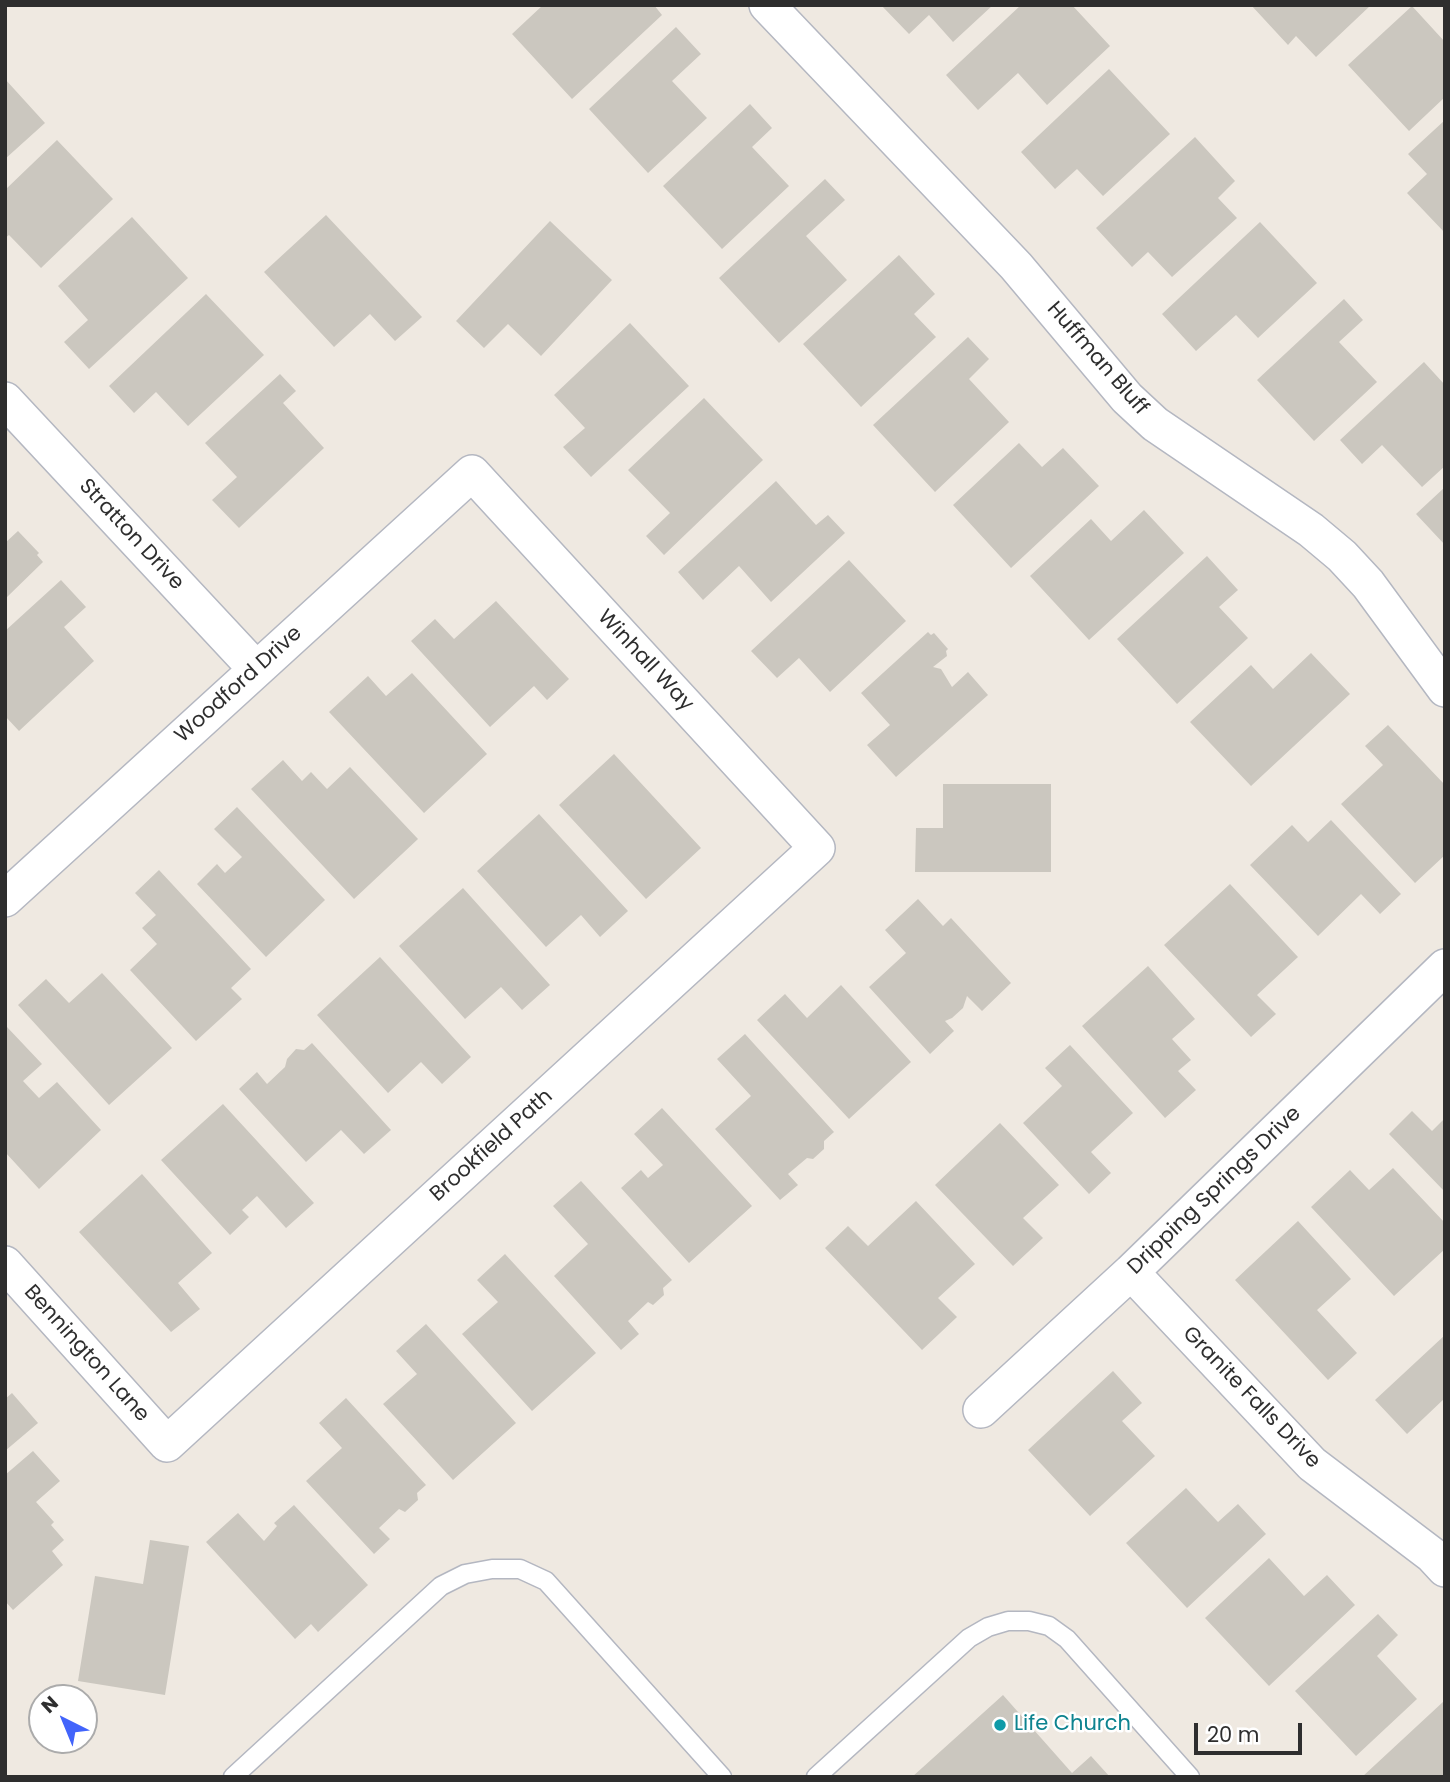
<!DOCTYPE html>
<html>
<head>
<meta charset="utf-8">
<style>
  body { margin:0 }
  #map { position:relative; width:1450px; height:1782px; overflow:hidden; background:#efe9e1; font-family:Poppins,sans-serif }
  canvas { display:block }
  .frame { position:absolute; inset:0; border:7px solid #2e2e2e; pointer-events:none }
  .north { position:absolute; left:28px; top:1684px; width:70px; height:70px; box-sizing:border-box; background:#fff; border:2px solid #ababab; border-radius:50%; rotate:317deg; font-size:19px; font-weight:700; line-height:28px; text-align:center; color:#2e2e2e }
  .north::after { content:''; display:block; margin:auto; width:24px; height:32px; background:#4264fb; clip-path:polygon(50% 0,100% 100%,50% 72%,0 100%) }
  .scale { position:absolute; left:1194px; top:1723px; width:108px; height:32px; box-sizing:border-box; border:4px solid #2e2e2e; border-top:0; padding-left:9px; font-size:21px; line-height:24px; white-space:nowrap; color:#2e2e2e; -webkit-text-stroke:5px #fff; paint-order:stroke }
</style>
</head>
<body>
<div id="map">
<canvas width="1450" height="1782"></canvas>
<div class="frame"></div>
<div class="north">N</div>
<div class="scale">20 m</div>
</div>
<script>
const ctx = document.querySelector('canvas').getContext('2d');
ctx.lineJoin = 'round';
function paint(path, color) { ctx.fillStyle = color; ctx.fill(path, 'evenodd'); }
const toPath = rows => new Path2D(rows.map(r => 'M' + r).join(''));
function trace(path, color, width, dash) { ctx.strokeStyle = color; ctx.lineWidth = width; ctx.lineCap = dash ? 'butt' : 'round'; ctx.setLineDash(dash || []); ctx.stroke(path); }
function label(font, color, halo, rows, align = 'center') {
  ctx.font = font + ' Poppins,sans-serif'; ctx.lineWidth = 5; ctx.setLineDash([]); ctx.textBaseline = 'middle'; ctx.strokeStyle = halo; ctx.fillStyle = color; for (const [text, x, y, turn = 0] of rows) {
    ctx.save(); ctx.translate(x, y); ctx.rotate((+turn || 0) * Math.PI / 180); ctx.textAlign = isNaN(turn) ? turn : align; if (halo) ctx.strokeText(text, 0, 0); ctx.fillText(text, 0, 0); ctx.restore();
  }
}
paint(toPath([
  [543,5,654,5,662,15,572,99,512,34],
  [881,5,993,5,953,42,929,15,909,34],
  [1021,5,1072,5,1110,46,1047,105,1018,73,978,110,946,75],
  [1251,5,1371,5,1316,57,1296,36,1288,45],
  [1412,6,1445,42,1445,97,1409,131,1348,65],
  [676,27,701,54,672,81,707,118,648,173,589,109],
  [1109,69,1170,134,1103,196,1077,169,1055,189,1021,152],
  [5,79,45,123,5,159],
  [750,104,772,128,752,147,789,186,722,249,663,186],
  [1445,120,1445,233,1407,193,1427,174,1408,154],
  [1195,137,1235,181,1218,198,1237,218,1172,277,1148,252,1132,267,1096,228],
  [57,140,113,199,41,268,9,235,5,238,5,190],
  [825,179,845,200,806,236,847,280,779,343,719,278],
  [326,215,422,317,395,341,370,314,334,347,264,272],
  [132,217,188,278,89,369,64,342,88,320,58,286],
  [550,221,612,280,541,356,508,324,484,348,456,321],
  [1260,222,1317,283,1258,338,1236,315,1196,351,1162,314],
  [899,255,935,294,914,314,936,337,861,407,803,344],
  [206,294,264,355,188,426,156,392,134,413,109,386],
  [1344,299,1363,320,1339,342,1377,382,1314,441,1257,380],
  [630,323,689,386,591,477,563,447,585,428,554,395],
  [968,337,989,359,969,379,1009,422,935,492,873,425],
  [1424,362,1445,385,1445,466,1422,487,1382,445,1362,464,1340,440],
  [280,374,296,391,283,403,324,448,239,528,212,500,237,477,205,443],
  [704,398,763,460,664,555,646,536,670,513,628,470],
  [1019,443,1042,467,1063,448,1099,486,1011,568,953,505],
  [776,481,816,525,828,515,845,533,771,602,739,566,703,600,678,572],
  [1445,487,1445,545,1416,514],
  [1144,510,1184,553,1089,640,1030,576,1091,519,1111,541],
  [18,531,39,553,37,555,43,562,5,599,5,543],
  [1207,556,1238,590,1219,607,1248,638,1177,704,1117,639],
  [849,560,906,621,830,692,799,658,777,678,751,651],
  [61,580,86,607,64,627,94,661,19,731,5,716,5,631],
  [496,601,569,679,547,700,534,686,490,727,411,641,435,619,454,639],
  [928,632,931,635,934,633,948,649,946,651,947,656,933,667,941,669,952,687,968,672,988,695,896,777,867,745,890,725,861,693],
  [1311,653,1350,694,1251,786,1190,722,1251,665,1273,689],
  [412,673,487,754,424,813,329,712,368,676,386,696],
  [1388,725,1445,785,1445,855,1415,883,1341,804,1383,765,1365,746],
  [614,754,701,848,646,899,559,805],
  [283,760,302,781,311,772,327,789,350,767,418,839,354,899,251,789],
  [943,784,1051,784,1051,872,915,872,916,828,943,828],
  [237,807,325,900,266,957,197,884,217,864,225,873,242,857,214,829],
  [539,814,628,911,600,937,581,915,546,947,477,871],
  [1331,820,1401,894,1380,914,1361,894,1318,936,1250,865,1292,825,1308,842],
  [159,870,251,969,231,988,242,999,196,1041,130,970,157,944,142,928,156,915,135,893],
  [1230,884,1298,957,1257,995,1276,1014,1251,1037,1164,945],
  [463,888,550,985,522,1010,501,987,465,1019,399,946],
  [918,899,943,926,951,918,1011,983,982,1011,967,996,963,1008,952,1018,945,1021,954,1031,930,1054,869,987,906,953,885,930],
  [380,957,471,1057,442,1084,421,1062,388,1093,317,1015],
  [1148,966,1195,1019,1172,1039,1191,1060,1178,1071,1196,1090,1165,1118,1082,1026],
  [102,973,172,1048,109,1105,18,1005,46,979,69,1003],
  [841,985,911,1062,849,1119,757,1020,785,994,807,1018],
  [7,1027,42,1064,23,1081,39,1098,57,1082,101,1130,39,1189,5,1152],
  [745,1034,834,1132,824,1141,824,1149,813,1159,807,1158,788,1174,798,1185,780,1200,715,1129,751,1096,717,1059],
  [312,1043,391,1130,364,1154,341,1130,306,1162,239,1089,257,1072,267,1084,285,1067,287,1059,296,1049,304,1050],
  [1070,1045,1133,1113,1091,1152,1111,1173,1089,1194,1023,1123,1062,1086,1045,1068],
  [223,1104,314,1203,286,1228,257,1196,242,1210,249,1217,230,1235,161,1160],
  [662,1108,752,1206,689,1263,621,1188,641,1170,648,1178,663,1165,634,1134],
  [1412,1111,1432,1131,1445,1118,1445,1192,1389,1134],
  [1000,1123,1059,1185,1023,1218,1043,1238,1013,1266,935,1185],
  [1393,1168,1445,1223,1445,1249,1394,1296,1311,1207,1350,1170,1369,1190],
  [142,1174,212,1253,178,1283,200,1309,171,1332,79,1232],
  [581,1181,672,1280,663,1288,664,1295,653,1305,648,1302,628,1321,639,1334,621,1350,554,1276,588,1244,553,1206],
  [916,1201,975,1264,938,1298,957,1317,922,1350,825,1248,848,1226,868,1246],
  [1298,1221,1351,1279,1317,1310,1357,1353,1328,1380,1235,1280],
  [505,1254,596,1353,532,1411,462,1334,498,1302,477,1280],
  [426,1324,516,1423,453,1480,383,1404,417,1374,396,1351],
  [1445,1335,1445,1398,1407,1434,1375,1400],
  [1113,1371,1142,1403,1122,1421,1155,1456,1090,1516,1028,1450],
  [12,1393,38,1423,5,1451,5,1399],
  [346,1398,426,1485,417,1493,418,1500,405,1512,399,1509,379,1528,390,1539,374,1554,306,1481,342,1448,319,1423],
  [33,1451,60,1481,36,1502,54,1522,51,1525,64,1540,52,1551,63,1565,13,1610,5,1601,5,1475],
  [1186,1488,1218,1522,1238,1504,1266,1534,1187,1608,1126,1543],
  [294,1505,368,1585,318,1632,311,1624,295,1639,206,1542,238,1513,264,1541,277,1526,274,1523],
  [150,1540,189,1546,165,1695,78,1681,95,1576,143,1584],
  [1269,1558,1304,1596,1327,1575,1355,1605,1269,1686,1205,1618],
  [1378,1614,1398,1635,1377,1656,1417,1699,1356,1756,1295,1691],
  [1003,1695,1072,1773,1091,1756,1110,1777,912,1777],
  [1444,1701,1445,1777,1362,1777]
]), '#cbc7bf');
const service = toPath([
  [233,1777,441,1586,465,1574,492,1569,520,1569,546,1581,722,1777],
  [816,1777,969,1638,988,1627,1008,1621,1029,1621,1049,1626,1067,1639,1190,1777]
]);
const minor = toPath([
  [767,5,1016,266,1127,398,1155,424,1311,530,1342,556,1368,584,1445,689],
  [5,400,256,669],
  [5,899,472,473,817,848,167,1444,5,1264],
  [1131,1272,1312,1464,1432,1555,1445,1569],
  [981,1410,1131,1272,1445,967]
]);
trace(service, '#b4b7c1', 21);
trace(minor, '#b4b7c1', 38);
trace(service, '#fff', 18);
trace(minor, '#fff', 35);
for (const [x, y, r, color] of [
  [1000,1725,7,"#0f9aa8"]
]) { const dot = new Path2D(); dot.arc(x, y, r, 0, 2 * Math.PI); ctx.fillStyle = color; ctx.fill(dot); trace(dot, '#fff', 2.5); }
label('21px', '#2e2e2e', '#fff', [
  ["Huffman Bluff",1097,359,49],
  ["Stratton Drive",131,535,47],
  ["Winhall Way",645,661,47],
  ["Woodford Drive",239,685,-42],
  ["Brookfield Path",492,1146,-42],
  ["Dripping Springs Drive",1215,1191,-44],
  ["Bennington Lane",86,1354,48],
  ["Granite Falls Drive",1251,1398,46]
]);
label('21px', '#0d838f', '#fff', [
  ["Life Church",1014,1725]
], 'left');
</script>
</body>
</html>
